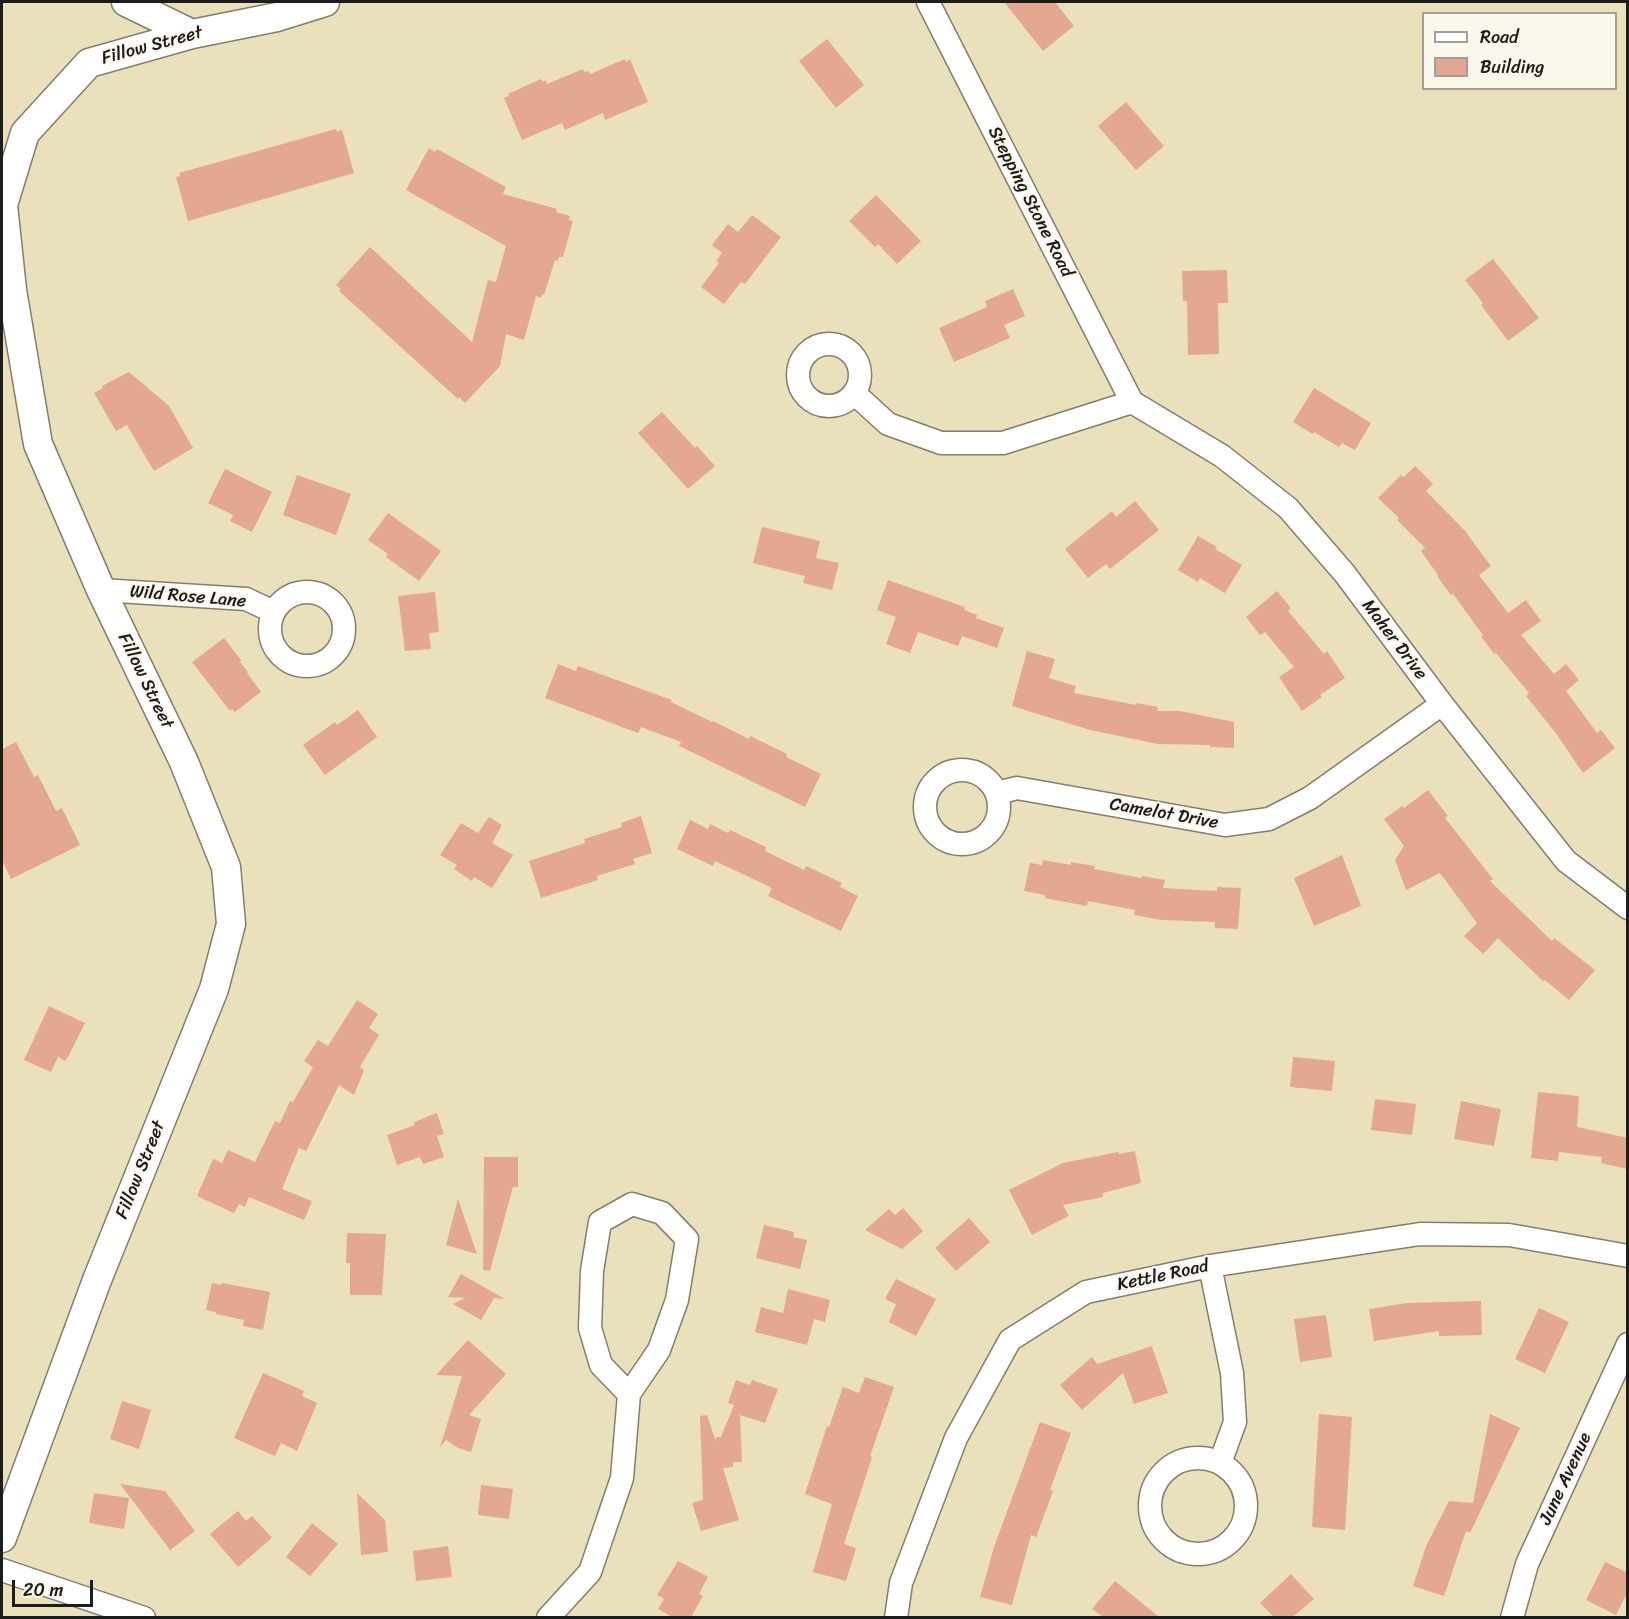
<!DOCTYPE html>
<html>
<head>
<meta charset="utf-8">
<style>
  body { margin:0 }
  #map { position:relative; width:1629px; height:1619px; overflow:hidden; background:#ebe0bc; font-family:Sriracha,sans-serif }
  canvas { display:block }
  .frame { position:absolute; inset:0; border:3px solid #1c1c1c; pointer-events:none }
  .legend { position:absolute; left:1422px; top:12px; width:195px; height:78px; box-sizing:border-box; background:#fbf7ec; border:2px solid #a29f99; margin:0; padding:8px 10px; list-style:none; font-size:18px; color:#1c1c1c }
  .legend li { display:flex; align-items:center; gap:12px; height:30px }
  .legend b { width:30px; border:2px solid #a29f99 }
  .scale { position:absolute; left:12px; top:1580px; width:81px; height:27px; box-sizing:border-box; border:3px solid #1c1c1c; border-top:0; padding-left:8px; font-size:18px; line-height:21px; white-space:nowrap; color:#1c1c1c; -webkit-text-stroke:4px #fbf7ec; paint-order:stroke }
</style>
</head>
<body>
<div id="map">
<canvas width="1629" height="1619"></canvas>
<div class="frame"></div>
<ul class="legend">
<li><b style="height:8px;background:#fff"></b>Road</li>
<li><b style="height:16px;background:#e4a78f"></b>Building</li>
</ul>
<div class="scale">20 m</div>
</div>
<script>
const ctx = document.querySelector('canvas').getContext('2d');
ctx.lineJoin = 'round';
function paint(path, color) { ctx.fillStyle = color; ctx.fill(path, 'evenodd'); }
const toPath = rows => new Path2D(rows.map(r => 'M' + r).join(''));
function trace(path, color, width, dash) { ctx.strokeStyle = color; ctx.lineWidth = width; ctx.lineCap = dash ? 'butt' : 'round'; ctx.setLineDash(dash || []); ctx.stroke(path); }
function label(font, color, halo, rows, align = 'center') {
  ctx.font = font + ' Sriracha,sans-serif'; ctx.lineWidth = 4.5; ctx.setLineDash([]); ctx.textBaseline = 'middle'; ctx.strokeStyle = halo; ctx.fillStyle = color; for (const [text, x, y, turn = 0] of rows) {
    ctx.save(); ctx.translate(x, y); ctx.rotate((+turn || 0) * Math.PI / 180); ctx.textAlign = isNaN(turn) ? turn : align; if (halo) ctx.strokeText(text, 0, 0); ctx.fillText(text, 0, 0); ctx.restore();
  }
}
paint(toPath([
  [1004,2,1055,2,1074,26,1043,51],
  [827,39,864,85,836,108,799,61],
  [625,59,626,62,630,59,648,102,605,120,603,113,565,130,562,123,522,140,504,98,509,96,508,94,541,79,543,82,546,80,547,84,583,69,584,72,588,71,590,74],
  [1126,102,1164,146,1136,170,1098,126],
  [336,129,337,132,342,130,354,173,188,221,176,177,180,176,179,173],
  [429,148,435,152,437,149,506,187,503,194,557,209,556,212,570,216,569,220,573,221,563,257,559,257,558,261,555,260,544,295,542,294,541,298,536,296,524,340,506,334,500,366,465,403,459,397,458,399,339,291,341,289,336,285,370,247,472,342,488,280,496,282,506,246,406,190],
  [876,195,921,241,897,264,878,244,875,247,849,221],
  [752,215,781,237,745,284,741,282,724,304,701,287,719,263,716,261,722,253,712,245,728,224,738,232],
  [1493,259,1539,318,1508,341,1481,305,1483,303,1465,280],
  [1227,270,1228,303,1218,303,1219,354,1188,355,1187,301,1183,301,1182,271],
  [1013,289,1025,316,1004,325,1010,338,954,362,939,328,987,307,985,301],
  [129,372,169,406,193,448,154,471,127,425,116,431,94,393,103,388,102,386],
  [1314,388,1371,423,1355,450,1342,443,1339,447,1314,432,1313,434,1293,422],
  [662,412,695,448,697,446,715,466,688,489,638,433],
  [1415,466,1433,484,1426,491,1465,531,1491,566,1479,575,1508,613,1526,600,1541,621,1521,635,1554,674,1566,664,1579,680,1566,691,1597,733,1601,730,1615,748,1583,773,1555,732,1526,696,1529,693,1496,653,1494,654,1481,636,1483,635,1453,594,1451,595,1437,576,1438,575,1421,551,1425,548,1397,520,1399,518,1378,498,1401,475,1404,477],
  [225,469,272,492,252,532,230,521,233,515,208,503],
  [297,475,351,494,336,535,283,515],
  [1135,501,1159,530,1110,569,1106,564,1088,578,1065,549,1112,511,1116,517],
  [388,513,441,551,419,581,386,557,388,554,368,540],
  [762,527,820,541,816,558,839,563,832,590,803,583,805,576,753,563],
  [1198,536,1217,547,1215,549,1242,565,1225,593,1200,578,1198,582,1178,570],
  [888,580,965,607,964,610,977,615,976,618,1004,628,997,648,962,636,958,646,918,632,910,653,886,644,896,617,877,610],
  [1277,591,1291,608,1288,611,1324,654,1327,651,1345,678,1320,695,1322,697,1302,711,1279,677,1294,667,1265,632,1260,635,1246,617],
  [435,592,439,632,429,633,431,649,405,651,398,596],
  [224,638,241,660,240,662,248,672,247,673,261,692,235,712,232,709,230,711,192,662],
  [1027,651,1055,659,1049,678,1076,686,1074,693,1136,705,1136,703,1158,707,1157,711,1180,711,1234,722,1234,748,1210,747,1210,745,1158,744,1090,730,1012,706],
  [558,664,576,671,578,666,672,700,671,702,712,722,713,721,749,739,750,736,787,754,786,757,821,774,805,807,679,746,681,742,641,727,638,733,545,698],
  [358,710,377,737,325,775,303,745,335,722,337,725],
  [16,742,34,777,38,775,56,811,62,808,80,845,11,879,2,860,2,749],
  [1428,790,1448,816,1445,818,1493,879,1490,881,1552,941,1554,938,1595,970,1569,1000,1545,980,1543,981,1498,938,1483,954,1464,936,1477,923,1440,873,1406,890,1395,860,1404,846,1384,819,1402,806,1404,808],
  [641,816,652,853,633,859,635,864,597,876,598,880,541,898,529,861,585,843,584,839,622,827,621,823],
  [489,817,502,825,492,843,513,855,492,888,474,877,472,881,454,869,457,865,440,855,461,823,478,833],
  [690,820,708,829,710,824,728,833,730,830,766,847,765,851,804,870,806,866,842,883,840,887,858,896,841,931,768,896,772,888,715,861,713,866,677,849],
  [1342,855,1361,906,1314,926,1294,878],
  [1043,860,1071,865,1071,862,1095,866,1094,869,1141,878,1142,876,1165,880,1163,888,1217,891,1217,887,1241,888,1238,929,1215,928,1215,922,1161,920,1134,915,1135,910,1088,901,1087,906,1045,898,1045,895,1024,891,1030,863,1042,865],
  [357,1000,378,1014,369,1028,379,1035,360,1067,364,1070,354,1095,339,1085,306,1151,299,1148,282,1189,312,1201,304,1220,249,1197,245,1207,239,1204,234,1213,197,1196,213,1159,222,1163,228,1150,255,1162,275,1121,280,1123,290,1101,293,1102,313,1067,304,1061,318,1040,328,1046],
  [49,1006,85,1023,69,1055,65,1061,58,1057,51,1072,24,1060],
  [1293,1057,1335,1061,1332,1091,1290,1087],
  [1538,1092,1579,1096,1577,1127,1628,1138,1628,1169,1601,1163,1602,1157,1559,1152,1558,1161,1531,1158],
  [1375,1099,1416,1104,1412,1135,1371,1130],
  [1461,1101,1501,1109,1494,1146,1454,1139],
  [437,1113,444,1134,437,1136,444,1157,423,1164,420,1157,397,1165,387,1135,415,1125,414,1122],
  [1135,1151,1141,1183,1103,1193,1103,1197,1063,1205,1069,1216,1032,1235,1009,1190,1063,1163,1118,1152,1119,1154],
  [484,1157,518,1157,518,1187,513,1187,490,1271,483,1270],
  [458,1199,477,1254,446,1245],
  [903,1208,923,1231,902,1249,865,1230,889,1209,895,1215],
  [969,1218,990,1242,956,1271,935,1248],
  [764,1225,794,1232,793,1237,807,1240,800,1269,756,1258],
  [347,1233,386,1234,382,1295,350,1295,350,1263,346,1263],
  [461,1274,505,1299,494,1298,481,1320,453,1304,465,1298,448,1297],
  [896,1279,936,1299,916,1336,889,1322,896,1304,885,1299],
  [212,1283,221,1285,222,1283,270,1292,263,1330,243,1326,244,1320,216,1314,216,1312,206,1310],
  [788,1289,830,1300,825,1322,814,1319,807,1345,755,1332,761,1307,783,1313],
  [1481,1301,1482,1335,1439,1336,1439,1331,1374,1341,1369,1309,1407,1303],
  [1539,1308,1569,1322,1545,1373,1515,1359],
  [1326,1315,1332,1357,1300,1362,1294,1319],
  [468,1340,506,1374,469,1415,481,1419,471,1452,458,1448,446,1440,440,1447,462,1376,436,1375],
  [1155,1345,1152,1347,1168,1393,1134,1404,1123,1373,1082,1410,1060,1385,1092,1357,1097,1364],
  [263,1373,304,1391,302,1396,317,1403,297,1451,281,1443,275,1456,234,1438],
  [865,1377,894,1387,870,1456,872,1457,844,1544,856,1548,846,1581,813,1572,832,1504,805,1494,827,1426,829,1427,843,1387,859,1393],
  [736,1380,750,1385,752,1380,778,1389,765,1423,740,1415,742,1462,733,1462,733,1467,723,1468,739,1520,701,1531,692,1503,703,1500,700,1416,707,1415,716,1442,716,1437,721,1437,734,1405,728,1403],
  [122,1401,151,1410,139,1449,110,1439],
  [1319,1414,1352,1417,1345,1530,1312,1527],
  [1490,1414,1520,1428,1470,1533,1466,1531,1444,1596,1413,1586,1426,1546,1449,1501,1473,1503],
  [1040,1422,1071,1433,1050,1490,1053,1491,1036,1537,1031,1535,1012,1605,980,1597,994,1547],
  [120,1484,165,1491,195,1531,170,1550],
  [481,1485,513,1489,509,1519,478,1515],
  [94,1493,129,1498,124,1529,89,1523],
  [357,1493,385,1520,388,1552,361,1555],
  [238,1511,246,1521,252,1516,272,1538,238,1567,210,1534],
  [312,1523,338,1544,310,1576,286,1557],
  [448,1546,452,1577,416,1581,413,1551],
  [678,1561,708,1577,699,1594,703,1596,691,1617,672,1617,658,1609,664,1599,657,1595],
  [1605,1562,1628,1573,1628,1591,1616,1615,1586,1600],
  [1291,1574,1314,1599,1293,1617,1274,1617,1260,1603],
  [1115,1581,1159,1617,1103,1617,1092,1609]
]), '#e4a78f');
const minor = toPath([
  [928,2,1132,402],
  '798 375a31 31 0 1 1 62 0a31 31 0 1 1-62 0Z',
  [854,393,888,424,941,443,1003,443,1132,402],
  [1132,402,1222,456,1288,508,1345,574,1442,704,1566,861,1628,908],
  [101,590,246,599,274,612],
  '270 629a37 37 0 1 1 74 0a37 37 0 1 1-74 0Z',
  '925 807a37 37 0 1 1 74 0a37 37 0 1 1-74 0Z',
  [997,793,1017,788,1225,825,1269,819,1310,798,1442,704],
  [1210,1266,1232,1373,1235,1422,1220,1463],
  '1150 1506a48 48 0 1 1 96 0a48 48 0 1 1-96 0Z',
  [2,1570,144,1618],
  [548,1618,590,1572,622,1478,629,1394,659,1350,677,1300,687,1239,662,1213,632,1204,600,1222,592,1271,590,1328,601,1365,629,1394],
  [896,1618,901,1583,956,1438,1010,1340,1086,1292,1210,1266,1420,1234,1509,1235,1628,1256],
  [1512,1618,1527,1564,1628,1344]
]);
const tertiary = toPath([
  [126,2,192,34],
  [2,1538,97,1280,214,989,231,924,226,867,184,762,101,590,38,444,12,290,3,205,25,133,89,63,192,34,277,17,325,2]
]);
trace(minor, '#847e6c', 25);
trace(tertiary, '#847e6c', 31);
trace(minor, '#fff', 22);
trace(tertiary, '#fff', 28);
label('18px', '#1c1c1c', '#fbf7ec', [
  ["Fillow Street",152,46,-15],
  ["Stepping Stone Road",1030,202,63],
  ["Wild Rose Lane",188,597,5],
  ["Maher Drive",1394,640,53],
  ["Fillow Street",145,681,64],
  ["Camelot Drive",1164,814,10],
  ["Fillow Street",141,1170,-68],
  ["Kettle Road",1163,1276,-12],
  ["June Avenue",1566,1479,-65]
]);
</script>
</body>
</html>
